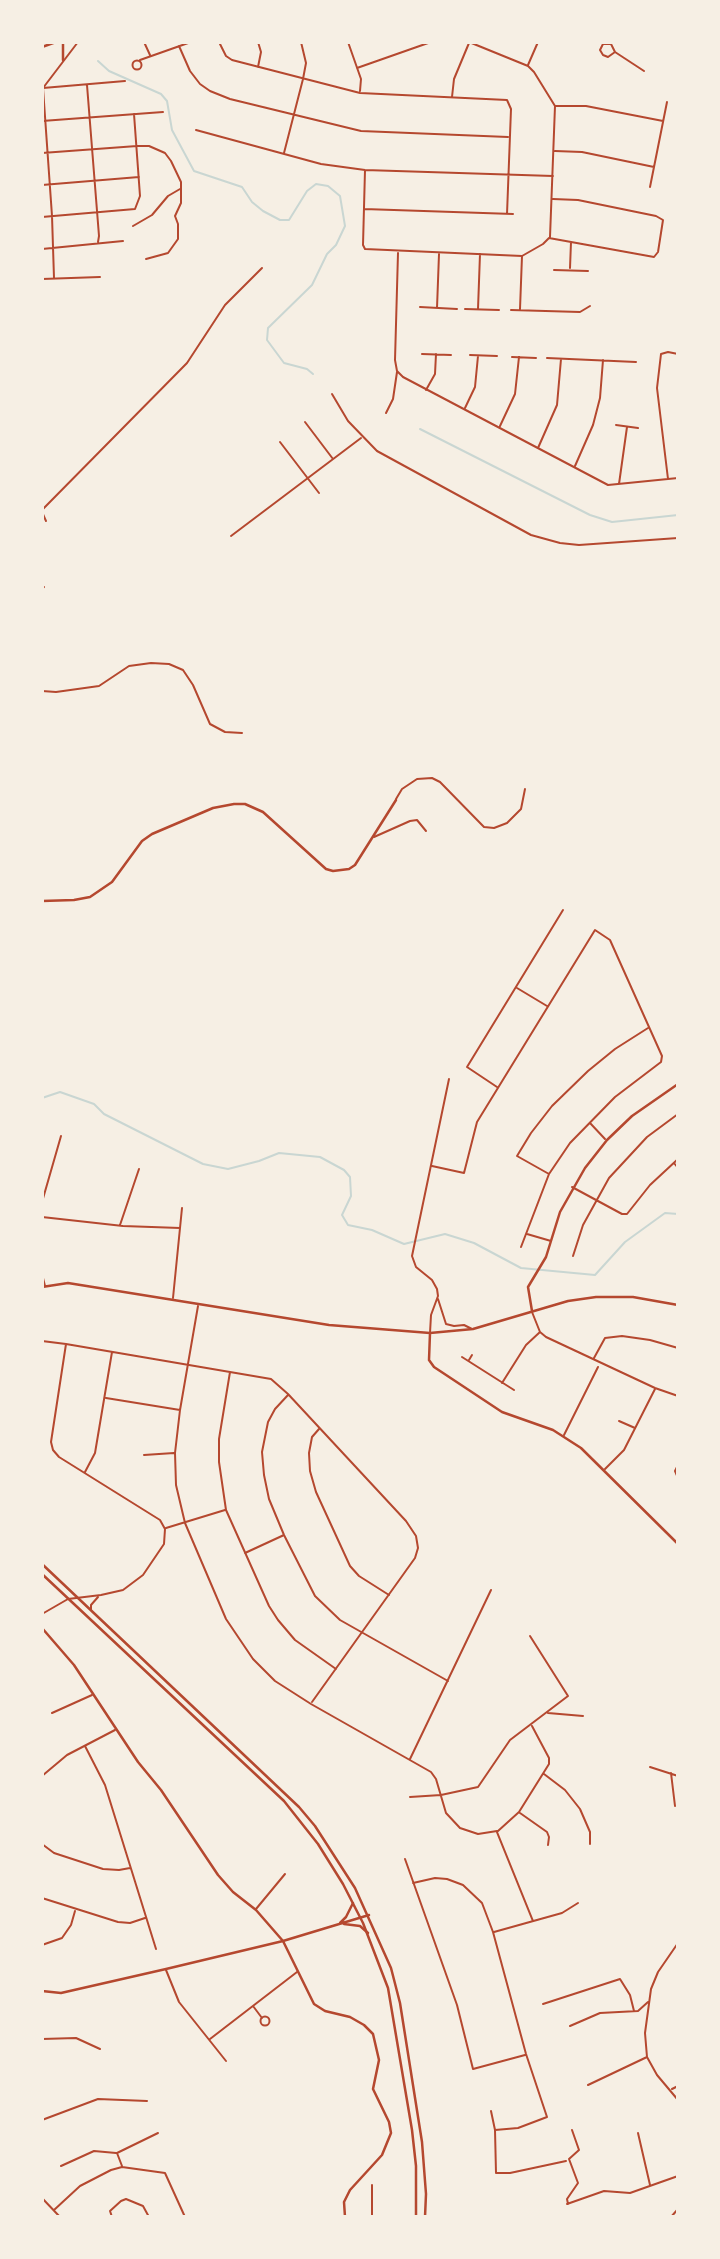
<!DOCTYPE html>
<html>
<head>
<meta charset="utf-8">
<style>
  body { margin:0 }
  #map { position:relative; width:720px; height:2259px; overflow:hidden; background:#f6efe4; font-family:"Alegreya Sans",sans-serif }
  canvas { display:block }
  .frame { position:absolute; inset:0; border:44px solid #f6efe4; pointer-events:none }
</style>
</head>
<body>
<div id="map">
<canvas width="720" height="2259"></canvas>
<div class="frame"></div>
</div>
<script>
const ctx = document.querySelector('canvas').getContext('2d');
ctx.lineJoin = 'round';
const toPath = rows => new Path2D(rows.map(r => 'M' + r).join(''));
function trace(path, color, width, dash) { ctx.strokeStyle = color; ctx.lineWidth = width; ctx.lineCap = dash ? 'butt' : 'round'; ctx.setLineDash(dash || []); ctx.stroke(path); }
trace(toPath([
  [98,61,109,71,161,94,167,101,172,130,194,171,242,187,252,202,263,211,280,220,289,220,307,191,316,184,328,186,340,196,345,226,336,245,327,254,312,285,268,328,267,340,284,363,307,369,313,374],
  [420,429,590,515,612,522,678,515],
  [42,1098,60,1092,94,1104,104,1114,203,1164,228,1169,259,1161,279,1153,320,1157,344,1170,350,1177,351,1196,342,1215,348,1225,372,1230,404,1244,445,1234,474,1243,521,1268,595,1275,625,1242,665,1213,678,1214]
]), '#c9d6d2', 2);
trace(toPath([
  [133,226,152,215,168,196,180,189]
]), '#b5482f', 2);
trace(toPath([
  [144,42,150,55],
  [219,42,226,56,232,60,360,93,507,100,511,109,507,214],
  [348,42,361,79,360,91],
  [469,42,528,66,534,72,555,106,550,237],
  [179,46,190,71,200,84,210,91,230,99,361,131,508,137],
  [615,52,608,57,603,55,600,50,603,44,611,44,615,52,644,71],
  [140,60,191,42],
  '132.5 65a4.5 4.5 0 1 1 9 0a4.5 4.5 0 1 1-9 0Z',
  [528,65,538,42],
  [258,67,261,52,258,42],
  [357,68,431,42],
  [87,85,99,236,98,242],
  [43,88,125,81],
  [452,97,454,79,469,43],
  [556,106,586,106,663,121],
  [42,121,163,112],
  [196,130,321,164,365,170,553,176],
  [555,151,582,152,654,167],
  [42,153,137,146,149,146,165,153,171,161,181,182,181,203,175,216,178,224,178,239,168,253,146,259],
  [284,153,303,79,306,63,301,42],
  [365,170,363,245,365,249,522,256,543,244,549,238,654,257,658,252,663,220,656,216,578,200,553,199],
  [42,185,139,177],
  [650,187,667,102],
  [364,209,513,214],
  [42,217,135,209,140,196,134,114],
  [42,249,123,241],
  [398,253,395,360,397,371,403,377,608,485,678,478],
  [570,268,571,242],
  [554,270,588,271],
  [54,278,52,216,43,88,78,42],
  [42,279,100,277],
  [420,307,457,309],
  [437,308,439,254],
  [465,309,499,310],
  [478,309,480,254],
  [520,309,522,256],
  [511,310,580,312,590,306],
  [422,354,451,355],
  [470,355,497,356],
  [512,357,536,358],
  [547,358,636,362],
  [426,390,435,374,436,354],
  [332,394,348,421,377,451,531,535,560,543,579,545,678,538],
  [465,408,475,387,478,356],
  [386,413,393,399,397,372],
  [305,422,333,459],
  [616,425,638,428],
  [500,426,515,394,519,357],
  [280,442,319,493],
  [538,448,557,405,561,359],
  [575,466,593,425,600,398,603,360],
  [668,479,657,388,661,354,668,352,678,354],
  [619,484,627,427],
  [42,510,187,363,225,305,262,268],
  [42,512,46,521],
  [231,536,361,438],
  [42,588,44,587],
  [42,691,56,692,99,686,129,666,151,663,169,664,183,670,193,685,210,724,225,732,242,733],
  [396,799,402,789,417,779,432,778,440,782,484,827,494,828,507,823,521,809,525,789],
  [374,837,410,821,417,820,426,831],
  [517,988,547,1006],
  [497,1087,467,1067,563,910],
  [590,1123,605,1139],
  [674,1163,678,1168],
  [432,1166,464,1173,477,1122,595,930,610,940,662,1056,661,1062,615,1097,570,1143,549,1174,521,1247],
  [549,1174,517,1156,531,1133,552,1106,588,1071,615,1049,648,1028],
  [572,1187,622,1214,627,1214,650,1185,678,1159],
  [42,1202,61,1136],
  [42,1217,123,1226,180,1228],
  [120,1225,139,1169],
  [527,1234,551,1241],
  [573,1256,583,1225,609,1178,647,1137,678,1114],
  [42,1274,45,1286],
  [173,1298,182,1208],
  [438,1299,446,1324,454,1326,464,1325,472,1329],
  [198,1306,180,1410,175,1453,176,1485,185,1523,226,1619,253,1659,275,1681,311,1704,431,1772,436,1779,446,1813,460,1828,478,1834,497,1831],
  [532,1312,540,1332,546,1337,655,1388,678,1396],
  [430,1333,431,1315,438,1296,437,1289,432,1280,416,1267,412,1256,449,1079],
  [42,1341,66,1344,271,1379,288,1394,406,1521,416,1536,418,1548,415,1558,312,1702],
  [66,1344,51,1442,53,1450,59,1457,160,1520,165,1529],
  [462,1357,514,1390],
  [594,1358,605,1338,622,1336,650,1340,678,1348],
  [469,1360,472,1355],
  [230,1372,219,1439,219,1462,226,1510,269,1606,278,1620,295,1640,336,1669],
  [502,1383,526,1345,540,1332],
  [288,1395,275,1409,268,1422,262,1452,264,1475,269,1499,284,1535,315,1596,340,1620,448,1681],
  [106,1398,180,1410],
  [619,1421,635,1428],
  [319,1429,312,1437,309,1453,310,1471,316,1492,350,1566,359,1576,389,1595],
  [564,1435,598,1367],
  [144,1455,174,1453],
  [678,1465,675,1471,678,1478],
  [605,1469,624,1450,655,1389],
  [85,1472,95,1453,112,1352],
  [166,1528,225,1510],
  [245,1553,284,1535],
  [91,1610,91,1605,98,1597],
  [42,1614,68,1599,101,1595,123,1590,143,1575,164,1544,165,1529],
  [52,1713,92,1695],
  [548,1713,583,1716],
  [85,1746,105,1785,156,1949],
  [410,1759,491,1590],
  [650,1767,678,1776],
  [671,1773,675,1806],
  [544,1774,565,1790,580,1809,590,1832,590,1844],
  [42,1776,67,1755,115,1730],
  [410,1797,441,1795,478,1787,510,1740,568,1696,530,1636],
  [520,1813,547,1832,549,1837,548,1845],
  [498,1831,519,1812,549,1764,549,1758,532,1726],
  [497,1832,533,1921],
  [42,1844,54,1853,103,1869,119,1870,130,1868],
  [405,1859,457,2005,473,2069,525,2055],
  [413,1883,435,1878,447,1879,463,1885,482,1903,493,1932,526,2054,547,2117,518,2128,495,2130],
  [42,1898,118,1922,130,1923,145,1918],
  [256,1909,285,1874],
  [494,1932,562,1913,578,1903],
  [678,1943,658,1972,651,1989,645,2033,647,2057,657,2075,678,2100],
  [42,1945,62,1938,71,1925,75,1911],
  [166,1970,179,2002,226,2061],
  [543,2004,620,1979,630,1995,634,2011],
  [253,2006,262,2018],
  '260.5 2021a4.5 4.5 0 1 1 9 0a4.5 4.5 0 1 1-9 0Z',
  [570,2026,600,2013,638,2011,648,2002],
  [42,2039,76,2038,100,2049],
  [210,2039,297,1972],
  [588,2085,647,2057],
  [672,2089,678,2086],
  [491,2111,495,2130,496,2173,510,2173,566,2161],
  [42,2120,98,2099,147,2101],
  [638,2133,650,2185],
  [61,2166,94,2151,116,2153],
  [122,2166,117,2153,158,2133],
  [42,2198,60,2217],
  [567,2204,604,2191,630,2193,678,2176],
  [568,2204,567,2199,578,2183,569,2159,579,2150,572,2130],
  [54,2210,80,2186,111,2170,122,2167,165,2173,185,2217],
  [112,2217,110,2211,121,2201,126,2199,143,2206,149,2217],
  [372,2217,372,2185],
  [671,2217,678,2209]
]), '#b5482f', 2);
trace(toPath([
  [42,901,74,900,90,897,112,882,142,841,152,834,213,808,234,804,245,804,263,812,326,869,333,871,349,869,355,865,396,800],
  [42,1287,68,1283,329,1325,430,1333,473,1329,568,1301,596,1297,633,1297,678,1305],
  [532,1311,528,1287,546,1257,560,1212,585,1168,607,1140,632,1116,678,1084],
  [430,1333,429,1360,434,1367,502,1412,553,1430,581,1448,678,1544],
  [42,1628,74,1665,138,1762,161,1790,218,1875,233,1892,256,1910,283,1941,314,2004,325,2011,350,2017,364,2025,373,2034,379,2060,373,2089,389,2122,391,2133,382,2155,350,2190,344,2202,345,2217]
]), '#b5482f', 2.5);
trace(toPath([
  [42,1564,299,1807,315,1826,355,1888,391,1968,400,2003,422,2142,426,2194,425,2217],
  [42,1574,284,1801,318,1844,343,1884,363,1923,388,1988,412,2130,416,2166,416,2217]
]), '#b5482f', 2.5);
trace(toPath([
  [340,1923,346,1917,353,1903],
  [344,1924,360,1926,368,1933],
  [42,1991,61,1993,166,1969,283,1941,369,1915]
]), '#b5482f', 2.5);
trace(toPath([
  [63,42,63,60],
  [42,47,56,42]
]), '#b5482f', 2.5);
</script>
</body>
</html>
